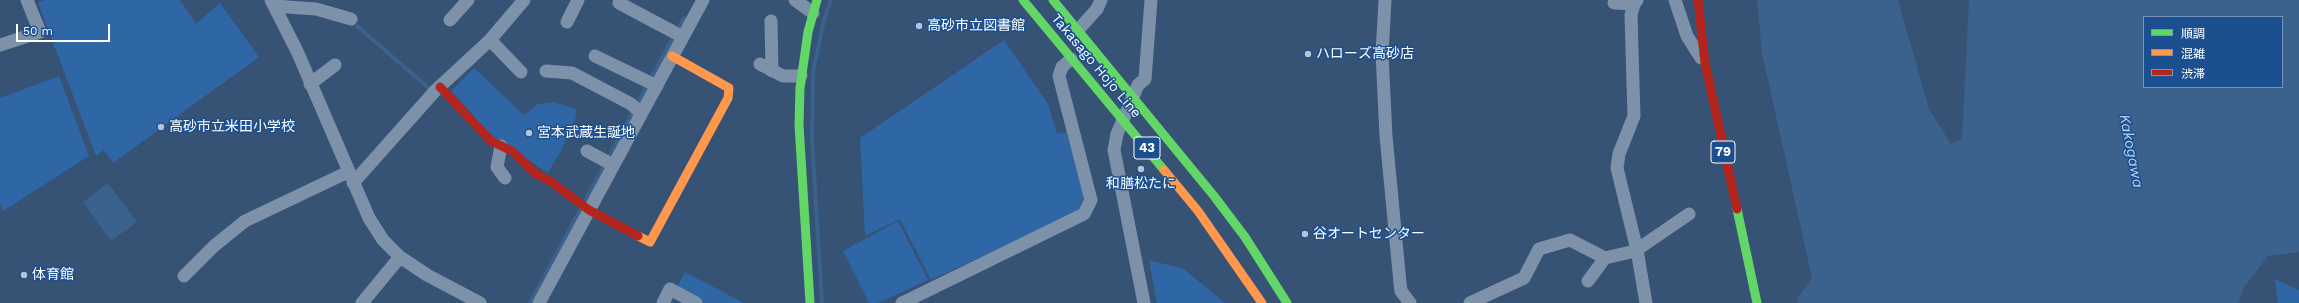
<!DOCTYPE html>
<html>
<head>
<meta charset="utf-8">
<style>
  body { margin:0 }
  #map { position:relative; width:2299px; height:303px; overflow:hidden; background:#365274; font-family:"Work Sans","Noto Sans JP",sans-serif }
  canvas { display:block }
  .legend { position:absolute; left:2143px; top:16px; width:140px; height:72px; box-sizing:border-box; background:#1b4f8f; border:1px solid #7695bc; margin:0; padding:5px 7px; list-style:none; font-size:12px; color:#fff }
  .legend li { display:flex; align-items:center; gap:8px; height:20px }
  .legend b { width:20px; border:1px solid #7695bc }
  .scale { position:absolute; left:16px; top:24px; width:94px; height:18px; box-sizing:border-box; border:2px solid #fff; border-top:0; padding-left:5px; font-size:12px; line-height:14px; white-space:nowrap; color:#fff; -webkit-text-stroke:3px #1b4f8f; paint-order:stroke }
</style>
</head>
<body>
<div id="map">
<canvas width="2299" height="303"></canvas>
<ul class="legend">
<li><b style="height:5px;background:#63d668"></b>順調</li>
<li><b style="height:5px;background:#ff974d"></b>混雑</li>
<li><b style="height:5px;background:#b3261e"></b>渋滞</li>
</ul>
<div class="scale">50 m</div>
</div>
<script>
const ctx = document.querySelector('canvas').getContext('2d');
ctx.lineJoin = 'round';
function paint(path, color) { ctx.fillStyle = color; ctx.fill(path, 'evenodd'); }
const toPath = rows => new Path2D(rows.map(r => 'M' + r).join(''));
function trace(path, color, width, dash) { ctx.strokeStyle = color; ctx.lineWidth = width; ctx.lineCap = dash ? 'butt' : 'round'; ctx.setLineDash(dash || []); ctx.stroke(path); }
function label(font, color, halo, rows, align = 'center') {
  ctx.font = font + ' "Work Sans","Noto Sans JP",sans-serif'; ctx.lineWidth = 3; ctx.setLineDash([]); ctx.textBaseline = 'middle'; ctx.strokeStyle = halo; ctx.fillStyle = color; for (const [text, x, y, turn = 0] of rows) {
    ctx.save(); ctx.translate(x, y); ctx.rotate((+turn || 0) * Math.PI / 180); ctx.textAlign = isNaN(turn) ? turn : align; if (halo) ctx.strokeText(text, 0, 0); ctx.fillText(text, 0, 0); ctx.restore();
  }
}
paint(toPath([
  [45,0,180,0,196,24,220,3,259,57,113,163,104,150,96,156,38,3],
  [1004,40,1048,104,1057,134,1066,132,1084,197,1077,212,931,280,900,219,865,236,860,138],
  [474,68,524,115,538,104,554,102,576,109,576,117,563,147,548,173,491,135,451,91],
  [59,76,89,156,3,211,0,203,0,98],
  [898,221,928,280,878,303,869,303,843,251],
  [1149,260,1184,269,1225,303,1157,303],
  [685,272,744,303,703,303,701,300,677,287],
  [2275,279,2299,290,2299,303,2278,303]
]), '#2f66a5');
paint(toPath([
  [1757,0,1898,0,1929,109,1951,144,1962,139,1969,0,2299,0,2299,252,2268,256,2243,289,2239,303,1798,303,1797,299,1812,278,1762,53],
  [2144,17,2282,17,2282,87,2144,87],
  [108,183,137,222,111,241,83,202]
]), '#3b618d');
trace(toPath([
  [680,25,684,18],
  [357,26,431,90],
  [585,201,671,41],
  [530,303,580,210],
  [822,303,812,139,813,72,824,20,831,0]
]), '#3b618d', 4);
trace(toPath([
  [271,0,297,51,369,218,383,240,400,257,427,275,480,303],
  [795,0,813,13],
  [1385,0,1382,54,1386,136,1400,283,1401,291,1410,303],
  [1675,0,1687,36,1701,58],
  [619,3,683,37],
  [1614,3,1634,4,1637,0],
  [1634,4,1631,15,1634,116,1619,154,1617,168,1637,250,1646,303],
  [274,6,316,9,351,19],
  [450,20,468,0],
  [771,21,772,71],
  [567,22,578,0],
  [1078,30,1097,9,1101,0],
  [490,40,521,72],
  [0,45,40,32,27,0],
  [595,56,657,86],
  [760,64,783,76,801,76],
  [546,71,572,73,631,104,641,113],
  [310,84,335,65],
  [501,146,497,167,505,178],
  [587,151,613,165],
  [353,183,435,91,490,40,524,0],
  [184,276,214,246,245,221,348,172],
  [1588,281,1605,258,1635,251,1689,214],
  [362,303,400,257],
  [539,303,703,0],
  [663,303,670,289,696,303],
  [902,303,1084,214,1091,200,1059,76,1062,67,1071,59],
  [1144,303,1114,150,1117,134,1138,85,1145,79,1151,0],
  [1470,303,1524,278,1539,249,1570,240,1605,258]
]), '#7d92a8', 13);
trace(toPath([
  [1023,0,1164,170],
  [1053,0,1214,196,1245,237,1287,303],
  [1737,209,1757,303],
  [810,303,799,125,800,88,808,32,817,0]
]), '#63d668', 9);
trace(toPath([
  [1164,170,1198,211,1262,303],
  [638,236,650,242,728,98,729,88,672,56]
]), '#ff974d', 9);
trace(toPath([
  [1698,0,1705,63,1737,209],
  [440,87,491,141,512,151,536,174,550,181,589,210,638,236]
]), '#b3261e', 9);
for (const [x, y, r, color] of [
  [919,26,4,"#b9c2ce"],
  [1308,54,4,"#b9c2ce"],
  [161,127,4,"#b9c2ce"],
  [529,133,4,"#b9c2ce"],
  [1141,169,4,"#b9c2ce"],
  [1305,234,4,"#b9c2ce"],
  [24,275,4,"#b9c2ce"]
]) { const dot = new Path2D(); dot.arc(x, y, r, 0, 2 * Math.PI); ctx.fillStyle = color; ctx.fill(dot); trace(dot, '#1b4f8f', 1.5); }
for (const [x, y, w] of [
  [1147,148,26],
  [1723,152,24]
]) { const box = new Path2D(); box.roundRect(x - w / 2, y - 11, w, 22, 3); ctx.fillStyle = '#1b4f8f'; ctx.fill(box); trace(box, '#fff', 1); }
label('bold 13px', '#fff', null, [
  ["43",1147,148],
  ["79",1723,152]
]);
label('14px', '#fff', '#1b4f8f', [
  ["高砂市立図書館",927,26],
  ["ハローズ高砂店",1316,54],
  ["高砂市立米田小学校",169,127],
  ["宮本武蔵生誕地",537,133],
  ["和膳松たに",1141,184,"center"],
  ["谷オートセンター",1313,234],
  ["体育館",32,275]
], 'left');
label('14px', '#fff', '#1b4f8f', [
  ["Takasago Hojo Line",1096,66,50]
]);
label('italic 15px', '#b5d3f5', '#1b4f8f', [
  ["Kakogawa",2131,151,79]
]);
</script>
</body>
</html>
